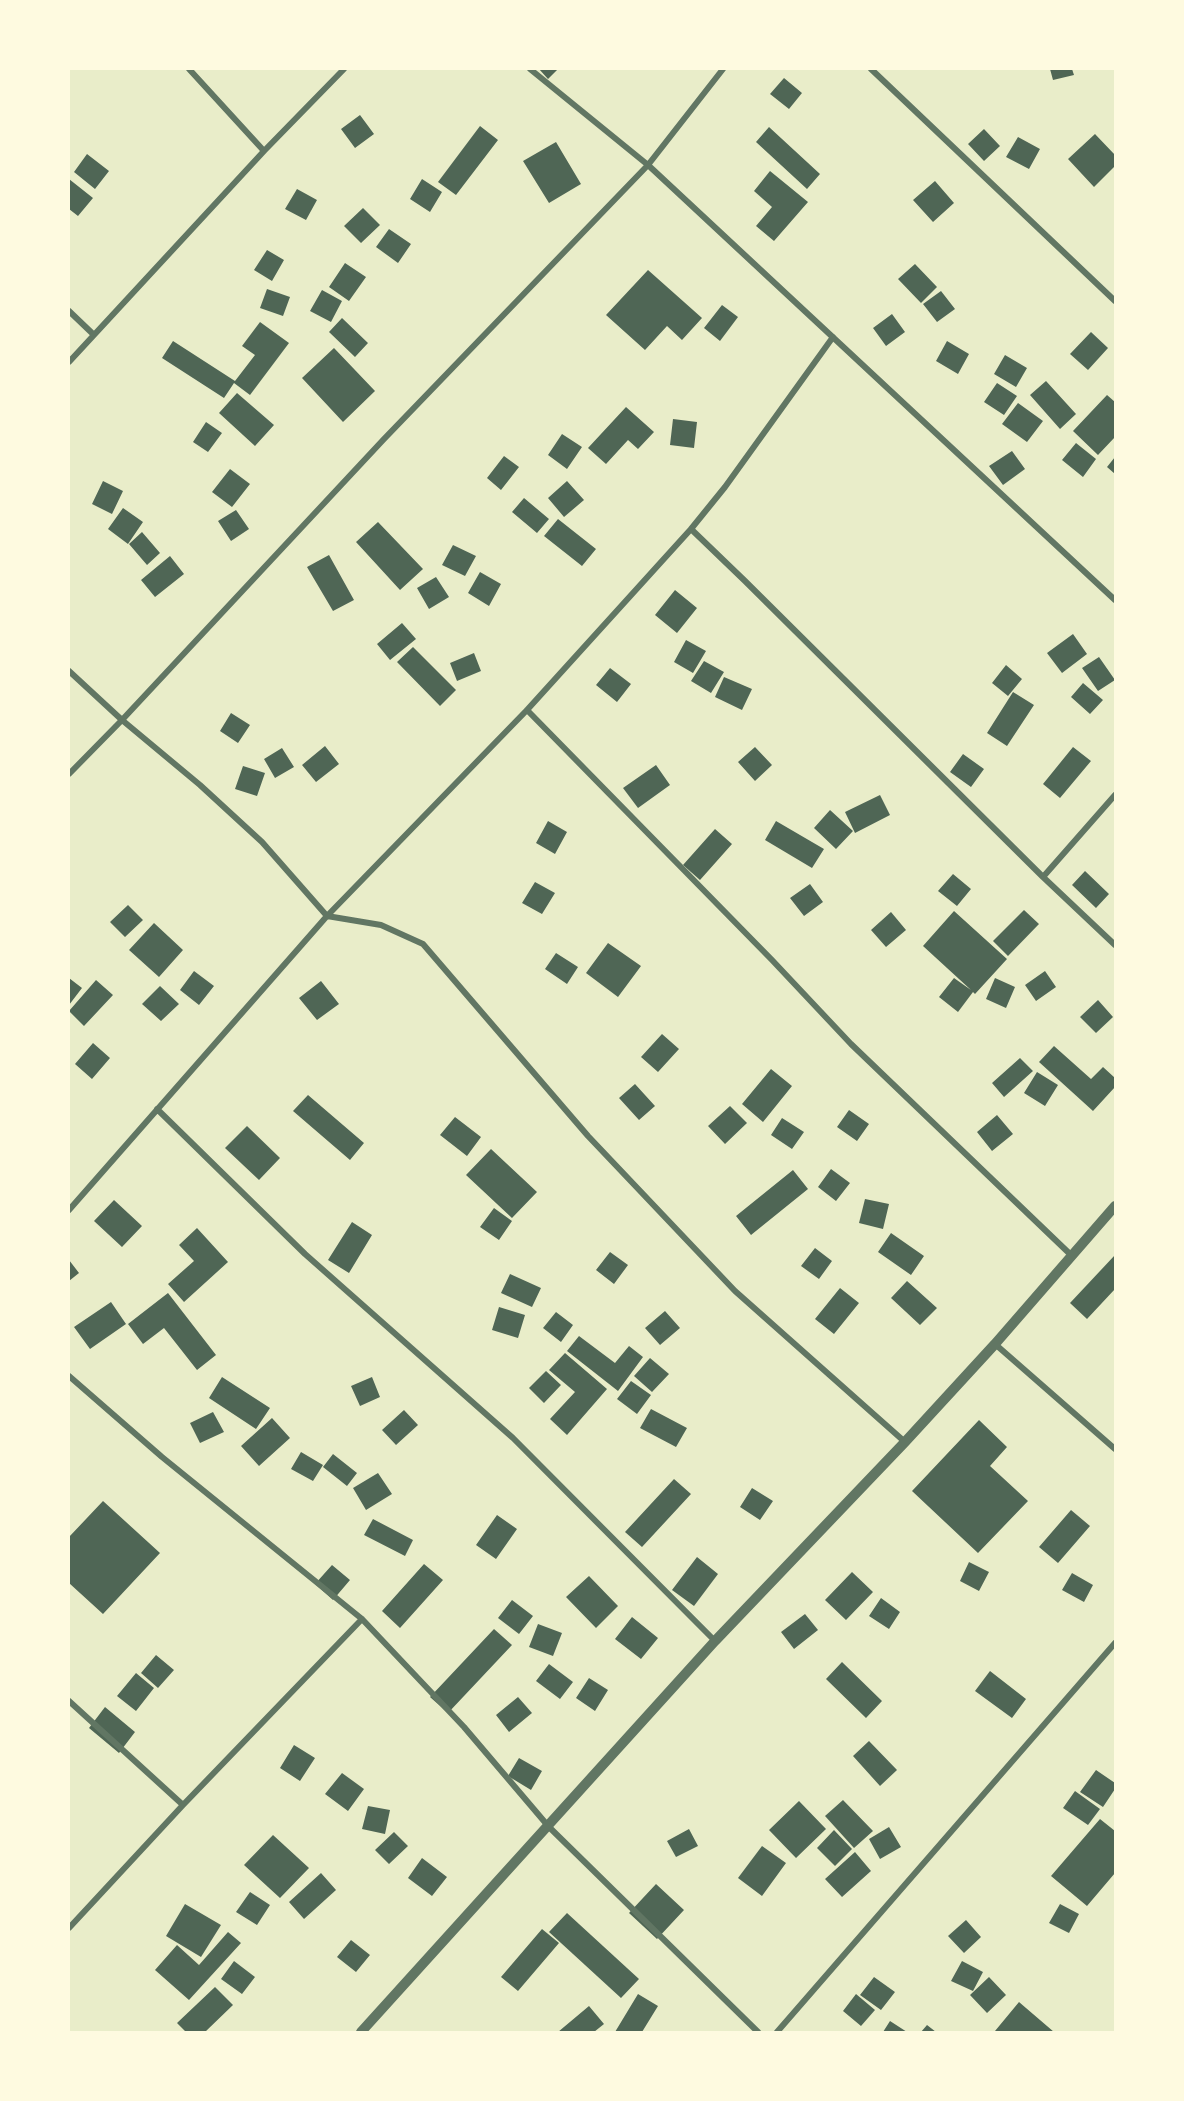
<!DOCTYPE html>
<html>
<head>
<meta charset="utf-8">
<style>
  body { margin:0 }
  #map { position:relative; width:1184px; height:2101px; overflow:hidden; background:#e9edc9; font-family:Jost,sans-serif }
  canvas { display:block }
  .frame { position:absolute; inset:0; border:70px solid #fefae0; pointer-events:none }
</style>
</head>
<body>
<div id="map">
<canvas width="1184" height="2101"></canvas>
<div class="frame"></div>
</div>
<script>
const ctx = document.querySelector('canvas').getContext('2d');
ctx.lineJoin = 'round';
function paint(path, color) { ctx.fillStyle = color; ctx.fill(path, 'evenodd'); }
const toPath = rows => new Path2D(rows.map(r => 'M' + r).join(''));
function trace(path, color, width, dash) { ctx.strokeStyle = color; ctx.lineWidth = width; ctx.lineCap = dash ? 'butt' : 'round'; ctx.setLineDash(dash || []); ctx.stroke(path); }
paint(toPath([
  [539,69,558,69,548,79],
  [1050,69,1072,69,1074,75,1053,80],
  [784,78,802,93,789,109,770,94],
  [360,115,374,134,355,148,341,129],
  [480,126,498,140,456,195,438,182],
  [769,127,820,174,807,189,756,142],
  [984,129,1000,146,984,161,968,144],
  [1095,134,1115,155,1115,166,1094,187,1068,159],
  [1018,137,1040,149,1029,169,1006,157],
  [556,142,581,184,549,203,523,161],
  [87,154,109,171,95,189,74,172],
  [770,171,808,202,774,241,756,226,772,207,754,191],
  [69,179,93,198,78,216,69,209],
  [422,179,442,192,430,212,410,199],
  [935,181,954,203,933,222,913,200],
  [297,189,317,200,306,220,285,209],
  [363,208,380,225,361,243,344,226],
  [389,229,411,244,398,263,376,247],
  [267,250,284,260,272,281,254,270],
  [345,263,366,277,349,301,329,287],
  [915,264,937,287,921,303,898,279],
  [648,270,702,318,682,340,667,326,645,350,606,315],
  [267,289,290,297,283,316,260,308],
  [322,290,342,301,331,322,310,311],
  [941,291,955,309,937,322,923,304],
  [722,305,738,317,720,341,704,328],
  [892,314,905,332,886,346,873,328],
  [342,318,368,343,355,357,329,332],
  [260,322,289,343,250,395,234,383,224,398,162,358,173,341,235,381,255,355,242,346],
  [1091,332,1108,348,1088,370,1070,354],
  [947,341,969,354,958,374,936,361],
  [334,348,375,391,343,422,302,378],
  [1005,355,1027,368,1016,387,994,374],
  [1046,381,1076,414,1060,429,1030,395],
  [997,383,1017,396,1004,415,984,402],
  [237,393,274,425,255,446,219,413],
  [1107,395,1115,402,1115,437,1098,455,1073,431],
  [1018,403,1043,421,1027,442,1002,424],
  [626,407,654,432,638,449,628,440,606,464,588,448],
  [673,419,697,422,694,448,670,445],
  [206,422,222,433,208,452,193,442],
  [562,434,582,447,567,469,548,455],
  [1076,443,1096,459,1083,477,1062,460],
  [1012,451,1025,469,1003,485,989,466],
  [504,456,519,467,501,490,487,478],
  [1115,457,1115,474,1107,467],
  [230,469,250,484,232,507,212,492],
  [103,481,123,491,112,514,92,504],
  [567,481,584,500,564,517,548,498],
  [524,498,549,519,537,533,512,512],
  [123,508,143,522,128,544,108,529],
  [236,510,249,529,231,541,218,521],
  [558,519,596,549,582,566,544,536],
  [378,522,423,569,400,590,356,542],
  [142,532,160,553,147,565,129,544],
  [453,545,476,556,465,576,442,565],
  [329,555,354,600,333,611,307,567],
  [170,556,184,574,155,597,141,580],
  [480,572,501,584,489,606,468,593],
  [436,577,449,597,429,609,417,588],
  [675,590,697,608,677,633,655,615],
  [402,623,416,639,390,660,377,644],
  [1073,634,1087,654,1062,673,1047,653],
  [686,640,706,651,693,673,674,662],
  [413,647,456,690,440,706,397,662],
  [474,653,481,671,457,681,450,663],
  [1099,657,1115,680,1098,691,1082,668],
  [704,661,724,672,711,693,691,681],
  [1006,665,1022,679,1008,696,992,683],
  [610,668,631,684,617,702,596,685],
  [724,677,752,689,742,710,715,697],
  [1083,683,1103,700,1090,714,1071,697],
  [1013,692,1034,705,1007,746,987,733],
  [231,713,250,725,238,743,220,731],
  [325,746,339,764,316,782,302,765],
  [755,747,772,765,755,781,738,762],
  [1073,747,1091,761,1060,798,1043,784],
  [282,748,294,767,275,778,264,759],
  [963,754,984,769,971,787,950,772],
  [656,765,670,785,638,808,623,788],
  [243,766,265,773,257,796,235,789],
  [880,795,890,815,855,833,845,812],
  [830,810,853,831,836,849,814,828],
  [548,821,567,832,555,854,536,843],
  [776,821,824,849,812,868,765,840],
  [715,829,732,844,700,880,683,865],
  [1085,871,1109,894,1096,908,1072,885],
  [953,874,971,889,957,906,938,891],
  [535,882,555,893,542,914,522,903],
  [810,884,823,902,804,916,790,898],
  [128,905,143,920,125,937,110,922],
  [1024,910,1039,924,1008,956,993,941],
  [954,911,1007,959,975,994,973,992,958,1012,939,997,954,978,971,990,923,946],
  [891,912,906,930,886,947,871,930],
  [154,923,183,950,159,977,129,950],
  [608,943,641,966,618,997,586,973],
  [556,953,578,967,567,984,545,969],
  [194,971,214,986,199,1005,180,990],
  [1045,971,1056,987,1036,1001,1025,985],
  [69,978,82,988,69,1005],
  [995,978,1015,987,1006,1008,986,999],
  [96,980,113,995,84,1026,69,1011],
  [321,981,339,1004,317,1020,299,998],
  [160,986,179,1004,161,1021,142,1004],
  [1098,1000,1113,1017,1096,1033,1080,1017],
  [662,1034,679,1049,658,1072,641,1057],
  [93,1043,110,1058,92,1079,75,1064],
  [1054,1046,1091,1079,1103,1067,1115,1078,1115,1087,1093,1111,1039,1062],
  [1020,1058,1033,1071,1004,1097,992,1083],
  [771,1069,792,1086,763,1122,742,1104],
  [1037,1072,1058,1085,1045,1106,1024,1093],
  [635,1084,655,1106,639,1120,619,1098],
  [308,1095,364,1143,350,1160,293,1111],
  [730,1106,747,1123,725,1144,708,1126],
  [849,1110,869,1124,857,1141,837,1127],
  [997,1115,1013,1134,992,1151,977,1132],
  [455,1117,481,1137,467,1156,440,1135],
  [782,1118,804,1132,792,1149,771,1135],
  [247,1126,280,1158,259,1180,225,1148],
  [491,1149,537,1192,512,1218,466,1175],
  [831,1169,850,1183,836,1201,818,1187],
  [793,1170,808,1189,751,1235,736,1216],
  [865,1199,889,1204,883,1229,859,1223],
  [114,1200,142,1226,122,1247,94,1221],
  [494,1208,512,1221,499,1240,480,1227],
  [352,1222,372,1235,349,1273,328,1260],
  [197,1228,228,1262,184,1302,168,1284,194,1261,179,1245],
  [891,1233,924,1256,911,1275,878,1252],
  [815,1248,832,1261,819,1279,801,1266],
  [610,1252,628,1265,614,1284,596,1270],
  [1115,1255,1115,1289,1087,1319,1070,1303],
  [69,1260,79,1273,69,1281],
  [510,1274,541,1288,532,1307,501,1293],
  [907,1281,937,1308,920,1325,891,1298],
  [840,1288,859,1303,834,1334,815,1319],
  [168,1293,216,1355,197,1370,164,1328,143,1344,128,1324],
  [111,1302,126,1324,90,1349,74,1327],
  [499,1307,525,1315,518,1338,492,1330],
  [665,1311,680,1328,660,1345,645,1328],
  [556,1312,573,1325,561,1342,543,1328],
  [579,1336,615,1363,629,1346,643,1357,618,1391,567,1351],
  [565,1353,607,1389,567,1435,550,1419,575,1392,549,1370],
  [650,1358,669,1374,652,1392,634,1376],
  [546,1371,561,1385,544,1403,529,1388],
  [222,1377,270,1408,256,1429,209,1398],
  [372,1377,380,1397,360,1406,351,1386],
  [631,1381,651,1395,637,1414,617,1399],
  [651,1409,687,1428,676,1447,640,1428],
  [404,1410,418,1425,396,1445,382,1430],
  [213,1412,224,1432,200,1443,190,1423],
  [272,1418,290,1438,259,1466,241,1446],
  [979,1420,1007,1447,990,1466,1028,1501,978,1553,912,1491],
  [301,1452,323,1465,313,1481,291,1469],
  [333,1454,357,1473,347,1486,323,1467],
  [378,1473,392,1494,366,1510,353,1488],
  [674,1479,691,1494,642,1547,625,1532],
  [752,1488,773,1501,760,1520,740,1507],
  [103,1501,160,1553,103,1614,69,1583,69,1537],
  [1071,1510,1090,1526,1058,1563,1039,1547],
  [497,1515,517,1529,496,1559,476,1545],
  [373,1519,413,1540,405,1556,364,1535],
  [697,1557,718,1574,694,1606,672,1590],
  [969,1562,989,1572,979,1591,960,1581],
  [424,1564,443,1580,400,1628,382,1611],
  [332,1565,350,1580,333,1600,315,1584],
  [852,1572,873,1592,846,1620,825,1600],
  [1072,1573,1093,1585,1084,1602,1062,1590],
  [589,1576,618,1606,596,1628,566,1597],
  [881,1598,900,1612,889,1629,869,1616],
  [512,1600,533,1616,519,1634,498,1618],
  [805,1614,818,1630,794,1649,781,1632],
  [632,1617,658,1638,641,1659,615,1639],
  [538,1624,562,1633,553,1656,529,1647],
  [494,1629,512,1645,448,1713,430,1697],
  [156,1655,174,1670,158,1688,141,1673],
  [842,1662,882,1701,866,1718,826,1679],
  [549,1664,573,1682,560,1699,536,1681],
  [990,1671,1026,1699,1012,1718,975,1691],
  [136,1673,154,1688,136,1711,117,1696],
  [589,1678,608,1690,595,1711,576,1698],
  [518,1697,532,1713,509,1732,496,1715],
  [105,1707,135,1732,119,1753,89,1728],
  [869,1741,897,1770,880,1786,853,1756],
  [294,1745,315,1758,300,1781,280,1768],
  [519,1758,542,1771,531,1790,508,1776],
  [1096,1770,1115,1783,1115,1789,1103,1807,1080,1792],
  [342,1773,364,1789,348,1811,325,1794],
  [1075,1791,1100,1809,1088,1825,1063,1808],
  [843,1800,873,1831,854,1848,825,1816],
  [799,1801,826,1829,796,1858,769,1830],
  [368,1806,390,1810,385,1834,362,1829],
  [1100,1819,1115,1831,1115,1873,1087,1906,1051,1876],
  [889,1827,901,1847,880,1859,869,1839],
  [689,1829,698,1846,676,1857,667,1841],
  [834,1830,852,1849,835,1866,817,1848],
  [394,1832,408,1846,389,1864,375,1850],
  [273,1835,309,1868,280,1898,244,1865],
  [762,1846,786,1863,762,1896,738,1878],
  [855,1852,871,1871,842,1897,825,1879],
  [422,1858,447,1877,432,1896,408,1878],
  [321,1873,336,1890,304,1919,289,1902],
  [656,1884,684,1910,657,1939,629,1913],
  [250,1892,270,1905,257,1925,236,1912],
  [185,1904,221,1925,201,1957,166,1936],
  [1060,1904,1079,1914,1069,1933,1049,1923],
  [567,1913,639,1979,621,1998,549,1932],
  [966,1920,981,1937,964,1953,948,1936],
  [542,1929,559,1943,518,1991,501,1977],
  [228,1932,241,1943,189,2000,155,1970,177,1945,199,1965],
  [351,1940,370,1955,356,1972,337,1957],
  [234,1961,255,1977,242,1994,221,1979],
  [962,1961,983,1972,973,1991,951,1981],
  [874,1977,895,1992,881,2010,860,1995],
  [989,1977,1006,1995,987,2013,970,1995],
  [215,1987,233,2005,205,2032,186,2032,177,2023],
  [638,1994,658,2006,642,2032,615,2032],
  [856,1994,875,2010,861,2026,843,2011],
  [1019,2002,1054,2032,996,2032,995,2031],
  [589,2006,604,2024,594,2032,558,2032],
  [890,2021,907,2032,883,2032],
  [927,2025,936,2032,921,2032]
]), '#4f6655');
trace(toPath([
  [189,69,264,151],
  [530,69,648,165,1115,600],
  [871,69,1115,301],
  [69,311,93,334],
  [833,337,725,487,691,529,745,581,1043,877,1115,945],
  [69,362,264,151,344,69],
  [69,671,122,720,200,785,262,842,327,916,381,925,423,944,588,1136,735,1291,905,1442],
  [527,710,772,960,851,1044,1071,1255],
  [69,774,122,720,384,439,648,165,723,69],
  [1043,877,1115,795],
  [157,1109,305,1254,513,1438,715,1641],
  [69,1210,327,916,527,710,691,529],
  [995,1344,1115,1449],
  [69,1376,162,1457,362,1619,464,1727,549,1827,758,2032],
  [69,1701,183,1805],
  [69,1928,183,1805,362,1619],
  [777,2032,1115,1643]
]), '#617663', 6);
trace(toPath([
  [361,2032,715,1641,905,1442,995,1344,1115,1206]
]), '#617663', 10);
</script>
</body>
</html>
